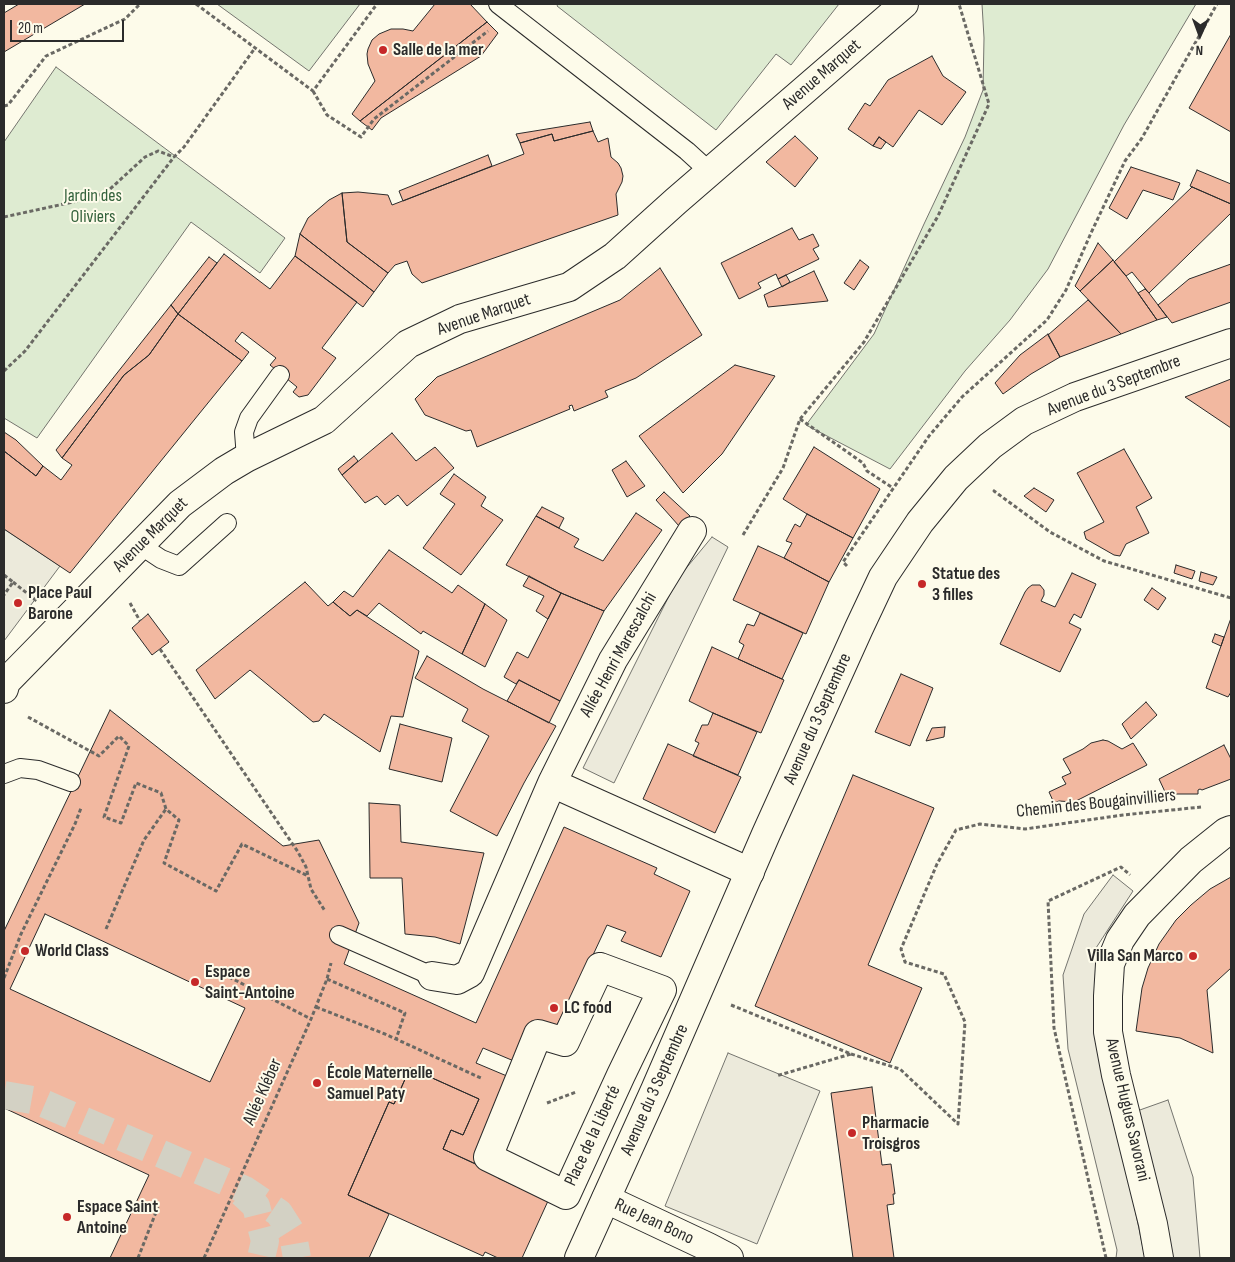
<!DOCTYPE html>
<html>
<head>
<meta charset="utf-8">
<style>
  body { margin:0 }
  #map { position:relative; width:1235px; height:1262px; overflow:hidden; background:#fdfbea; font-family:"Sofia Sans Condensed",sans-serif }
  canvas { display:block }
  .frame { position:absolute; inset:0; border:5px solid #2b2b2b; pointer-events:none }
  .north { position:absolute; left:1175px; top:10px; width:50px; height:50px; -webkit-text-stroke:4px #fdfbea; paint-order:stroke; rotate:182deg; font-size:14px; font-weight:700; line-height:20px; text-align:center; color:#2b2b2b }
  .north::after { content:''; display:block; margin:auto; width:18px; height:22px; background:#2b2b2b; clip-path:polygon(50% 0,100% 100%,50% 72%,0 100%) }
  .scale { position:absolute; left:10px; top:20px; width:114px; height:22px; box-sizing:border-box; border:2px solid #2b2b2b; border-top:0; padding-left:6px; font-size:15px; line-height:18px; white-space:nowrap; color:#2b2b2b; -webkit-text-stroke:4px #fdfbea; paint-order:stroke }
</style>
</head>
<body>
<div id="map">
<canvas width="1235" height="1262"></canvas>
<div class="frame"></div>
<div class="north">N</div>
<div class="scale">20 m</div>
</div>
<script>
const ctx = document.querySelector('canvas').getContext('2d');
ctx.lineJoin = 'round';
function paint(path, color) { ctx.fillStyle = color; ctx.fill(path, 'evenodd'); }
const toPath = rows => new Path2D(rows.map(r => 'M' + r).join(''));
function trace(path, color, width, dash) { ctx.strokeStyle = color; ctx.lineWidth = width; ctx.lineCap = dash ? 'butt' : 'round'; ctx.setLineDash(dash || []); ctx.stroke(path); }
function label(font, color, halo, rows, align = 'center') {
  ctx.font = font + ' "Sofia Sans Condensed",sans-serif'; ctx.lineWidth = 4; ctx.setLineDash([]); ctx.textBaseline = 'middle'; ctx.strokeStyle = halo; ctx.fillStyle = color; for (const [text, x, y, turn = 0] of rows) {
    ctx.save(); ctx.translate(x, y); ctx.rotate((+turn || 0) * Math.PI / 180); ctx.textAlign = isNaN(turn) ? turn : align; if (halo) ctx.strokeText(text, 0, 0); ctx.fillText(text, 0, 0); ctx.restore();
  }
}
const green = toPath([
  [217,4,360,4,309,71,217,4],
  [558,4,839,4,791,65,776,54,716,130,557,6,558,4],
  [982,4,1196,4,1124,125,1048,269,1010,320,965,371,890,469,806,425,874,334,924,224,965,137,983,90,984,38,982,4],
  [56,67,285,238,260,273,191,222,37,438,4,418,4,142,56,67]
]);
paint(green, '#deebd1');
trace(green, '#74746e', 1);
const parking = toPath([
  [4,529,60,566,4,641,4,529],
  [712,537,728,547,614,783,583,768,678,578,712,537],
  [1113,875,1133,891,1096,948,1096,1019,1145,1258,1116,1258,1117,1250,1068,1049,1063,975,1084,914,1113,875],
  [728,1053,820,1091,757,1244,665,1206,728,1053],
  [1168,1100,1193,1177,1200,1258,1169,1258,1137,1111,1168,1100]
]);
paint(parking, '#eceadb');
trace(parking, '#74746e', 1);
const building = toPath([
  [19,4,85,4,4,52,4,13,19,4],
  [435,4,470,4,487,22,360,121,352,114,375,81,368,64,367,54,368,49,372,40,379,34,391,29,403,29,413,31,435,4],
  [487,22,498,33,481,56,381,118,372,130,360,121,487,22],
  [1231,34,1231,132,1189,108,1231,34],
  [932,56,943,76,966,92,942,125,919,110,893,147,879,137,873,146,848,129,865,103,870,106,888,80,932,56],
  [590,122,593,131,554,141,552,134,520,143,516,134,590,122],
  [593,131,598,142,608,138,611,157,618,163,621,168,623,176,622,182,616,194,618,215,422,283,412,274,407,261,395,265,388,273,347,242,342,193,358,192,388,195,392,205,524,154,520,143,552,134,554,141,593,131],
  [795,136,818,158,795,187,766,162,795,136],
  [879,137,886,142,881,149,873,146,879,137],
  [488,155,492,166,403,201,399,191,488,155],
  [1131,167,1180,183,1173,200,1143,190,1127,219,1109,208,1131,167],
  [1197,170,1231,184,1231,204,1190,186,1197,170],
  [1192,187,1231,204,1231,213,1149,293,1132,272,1126,276,1114,262,1192,187],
  [342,193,347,242,388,273,374,292,300,234,308,218,329,200,342,193],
  [792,228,799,240,813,234,819,246,813,249,819,259,778,279,776,274,758,283,761,288,739,299,721,263,792,228],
  [300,234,374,292,363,307,295,256,300,234],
  [1098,243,1113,260,1080,291,1075,286,1098,243],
  [224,254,270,289,295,256,357,302,322,348,336,358,308,395,299,397,293,392,297,387,270,365,276,358,242,332,235,341,249,352,242,361,178,314,224,254],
  [209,257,217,263,178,314,171,305,209,257],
  [860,260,869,267,854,290,844,283,860,260],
  [1113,260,1126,276,1157,320,1121,334,1080,291,1113,260],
  [1231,264,1231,302,1172,323,1158,305,1189,279,1231,264],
  [660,268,702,335,636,378,605,391,608,397,574,411,572,405,569,406,570,409,477,447,471,430,466,431,425,415,415,399,437,377,620,300,660,268],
  [814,271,828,301,768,307,764,295,814,271],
  [786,275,790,282,782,287,778,279,786,275],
  [1145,289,1149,293,1167,317,1157,320,1138,293,1145,289],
  [1088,300,1121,334,1060,357,1048,335,1088,300],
  [171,305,178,314,149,355,124,375,62,458,56,450,171,305],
  [178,314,242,361,70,573,4,529,4,451,36,476,43,466,61,480,72,465,62,458,124,375,149,355,178,314],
  [1048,334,1060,357,1031,374,1003,394,995,383,1020,355,1048,334],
  [735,365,775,376,722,454,683,493,639,436,735,365],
  [1231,379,1231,428,1185,397,1231,379],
  [4,432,16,440,43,466,36,476,4,451,4,432],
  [392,433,416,461,435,447,454,468,407,506,398,495,385,505,377,496,365,503,342,475,392,433],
  [814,447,880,489,853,538,807,514,783,499,814,447],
  [1124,449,1152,498,1136,507,1149,533,1126,544,1120,556,1114,555,1086,539,1084,532,1104,522,1077,473,1124,449],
  [354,456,358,461,342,475,338,469,354,456],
  [626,461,645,486,627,497,612,470,626,461],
  [454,474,486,497,481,506,503,520,461,575,423,548,455,504,440,494,454,474],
  [1034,488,1054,500,1046,512,1024,496,1034,488],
  [664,492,690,516,679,526,656,500,664,492],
  [542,507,564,518,559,528,536,516,542,507],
  [636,513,662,530,604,611,561,593,506,565,536,516,579,539,574,547,603,561,636,513],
  [807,514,853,538,829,582,784,558,792,543,786,541,795,524,800,527,807,514],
  [758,546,784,558,829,582,806,634,733,600,758,546],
  [389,550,452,593,458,585,485,604,462,654,423,631,421,634,379,603,367,616,357,610,350,616,333,602,344,591,353,597,389,550],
  [1176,565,1195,571,1192,579,1174,573,1176,565],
  [1201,572,1217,577,1213,585,1199,581,1201,572],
  [1072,573,1096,584,1081,618,1074,614,1069,623,1081,629,1060,672,1000,644,1025,592,1028,588,1032,585,1040,585,1044,590,1044,595,1041,601,1055,607,1072,573],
  [529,576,561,593,548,619,536,611,544,596,523,586,529,576],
  [305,582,328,606,333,602,350,616,357,610,419,651,403,717,391,716,380,752,324,714,319,721,313,722,250,670,215,699,196,670,305,582],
  [1152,588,1166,598,1158,610,1144,600,1152,588],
  [561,593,604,611,560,701,519,680,516,684,504,677,517,652,528,658,561,593],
  [485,604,507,620,485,667,462,654,485,604],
  [760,613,803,633,782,679,738,659,744,645,739,642,747,624,754,626,760,613],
  [148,614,169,642,152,655,132,628,148,614],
  [1231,618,1231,692,1228,697,1206,688,1231,618],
  [1215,634,1224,637,1221,646,1212,642,1215,634],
  [712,647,784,680,761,733,713,713,689,701,712,647],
  [427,656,483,689,556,726,524,783,497,836,450,811,489,736,462,721,468,709,415,678,427,656],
  [901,674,933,688,910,746,875,732,901,674],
  [519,680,560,701,549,723,507,701,519,680],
  [1146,702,1157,715,1131,739,1122,724,1146,702],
  [110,710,283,846,319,840,359,923,344,964,476,1023,564,827,657,868,654,874,690,891,661,957,621,941,626,932,607,925,593,955,596,957,569,1001,552,1035,521,1064,483,1048,476,1063,514,1079,476,1164,443,1149,451,1130,463,1135,479,1099,410,1068,394,1104,389,1102,348,1195,389,1214,369,1258,4,1258,4,931,110,710],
  [713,713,757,732,738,775,693,756,699,743,695,741,702,725,708,725,713,713],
  [400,724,452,738,442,782,389,769,400,724],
  [945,727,944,737,926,741,932,728,945,727],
  [1103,740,1108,741,1122,749,1133,743,1147,765,1074,802,1059,801,1054,803,1049,792,1066,784,1062,777,1071,773,1063,759,1083,749,1091,743,1103,740],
  [668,744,741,777,715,833,643,799,668,744],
  [1224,745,1231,759,1231,779,1202,790,1200,789,1198,790,1198,794,1166,794,1159,779,1224,745],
  [853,775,934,808,868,965,922,988,890,1063,755,1006,853,775],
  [369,803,400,805,401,842,484,853,460,944,435,937,405,934,402,878,370,878,369,803],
  [1231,877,1231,968,1207,990,1213,1053,1180,1038,1136,1031,1142,988,1148,968,1159,944,1176,920,1191,905,1210,889,1231,877],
  [45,914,245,1008,210,1082,10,989,45,914],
  [410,1068,479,1099,463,1135,451,1130,443,1149,499,1175,498,1178,548,1201,522,1258,498,1258,485,1252,483,1256,348,1195,389,1102,394,1104,410,1068],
  [872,1087,882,1165,891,1164,895,1194,893,1194,894,1204,887,1205,894,1258,853,1258,831,1093,872,1087],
  [4,1108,149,1175,110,1258,4,1258,4,1108]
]);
paint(building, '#f2b8a0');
trace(building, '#2b2b2b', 1);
trace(toPath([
  [4,1095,38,1101,245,1190,279,1213,293,1235,297,1258],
  [242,1193,256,1206,265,1241,261,1258]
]), '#d3d1c4', 28, [28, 14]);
const lane = toPath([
  [498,4,687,151,710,172],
  [246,458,244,432,249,418,280,375],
  [140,545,161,559,179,566,227,523],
  [4,774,20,768,38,770,71,782],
  [339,935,432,976]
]);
const street = toPath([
  [692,531,613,660,552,783,750,872],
  [4,689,6,682,180,504,224,471,246,458,324,420,408,344,460,319,569,287,615,256,676,201,904,4],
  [600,967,662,990,621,1075,566,1195,488,1157,538,1034,565,1042,600,967],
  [432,976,457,980,470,973,552,783],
  [606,1199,708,1247,729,1258],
  [1159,1258,1153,1224,1116,1075,1108,1032,1108,996,1110,964,1120,940,1137,915,1191,860,1226,832,1231,830]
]);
const secondary = toPath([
  [579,1258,655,1090,766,834,859,628,883,577,920,522,956,478,990,446,1024,421,1075,397,1231,343]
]);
trace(lane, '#2b2b2b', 20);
trace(street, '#2b2b2b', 30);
trace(secondary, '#2b2b2b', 30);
trace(toPath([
  [196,4,313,91,377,4],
  [313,91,327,115,361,137,374,119,488,31],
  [4,106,8,105,46,56,125,19,140,4],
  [4,217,96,197,109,190,145,157,158,151,174,157],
  [4,371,25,351,174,157,184,147,255,48],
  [800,419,863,463,867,471,893,488],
  [995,490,994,491,1050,532,1104,561,1231,598],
  [743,535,783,468,800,419,864,342,938,216,989,104,959,4],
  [847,566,843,562,929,436,962,397,1047,320,1066,290,1091,233,1125,161,1142,138,1217,4],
  [4,575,13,582,4,595],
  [13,582,38,602],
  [130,603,140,621],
  [160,649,298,852,306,867,311,889,325,911],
  [28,717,99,756,119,736,129,746,104,817,121,823,136,783,161,793,166,809,179,820,164,863,216,891,242,844,308,876],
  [106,929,144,840,166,809],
  [229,977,311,1019],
  [4,978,21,934,75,824,81,808],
  [327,979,405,1013,396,1039],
  [731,1005,851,1054,776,1076],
  [316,1007,385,1034,483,1079],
  [851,1054,900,1069,958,1124,965,1022,944,974,905,962,901,949,937,864,956,830,980,824,1025,829,1123,815,1201,807],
  [547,1103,576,1092],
  [138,1258,158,1207],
  [204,1258,311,1019,327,979,331,963],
  [1106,1258,1054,1028,1048,901,1121,867,1130,875]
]), '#6a6964', 3, [4, 2.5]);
trace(lane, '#fdfbea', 18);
trace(street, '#fdfbea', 28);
trace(secondary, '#fdfbea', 28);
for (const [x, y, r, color] of [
  [383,50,5,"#c62828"],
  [922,584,5,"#c62828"],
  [18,603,5,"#c62828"],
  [25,951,5,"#c62828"],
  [1193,956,5,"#c62828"],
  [195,982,5,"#c62828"],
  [554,1008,5,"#c62828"],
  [317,1083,5,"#c62828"],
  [852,1133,5,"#c62828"],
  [67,1217,5,"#c62828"]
]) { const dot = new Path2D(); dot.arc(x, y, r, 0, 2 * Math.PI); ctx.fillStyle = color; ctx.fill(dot); trace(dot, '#fdfbea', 2); }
label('bold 18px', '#2b2b2b', '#fdfbea', [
  ["Salle de la mer",393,50],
  ["Statue des",932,574],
  ["3 filles",932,595],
  ["Place Paul",28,593],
  ["Barone",28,614],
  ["World Class",35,951],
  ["Villa San Marco",1183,956,"right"],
  ["Espace",205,972],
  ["Saint-Antoine",205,993],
  ["LC food",564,1008],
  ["École Maternelle",327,1073],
  ["Samuel Paty",327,1094],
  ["Pharmacie",862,1123],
  ["Troisgros",862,1144],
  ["Espace Saint",77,1207],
  ["Antoine",77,1228]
], 'left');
label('18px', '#2b2b2b', '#fdfbea', [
  ["Avenue Marquet",822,75,-41],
  ["Avenue Marquet",484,315,-19],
  ["Avenue du 3 Septembre",1114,386,-21],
  ["Avenue Marquet",151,535,-45],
  ["Allée Henri Marescalchi",619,655,-61],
  ["Avenue du 3 Septembre",818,719,-66],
  ["Chemin des Bougainvilliers",1096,804,-6],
  ["Avenue du 3 Septembre",655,1090,-66],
  ["Allée Kléber",263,1092,-66],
  ["Avenue Hugues Savorani",1127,1110,77],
  ["Place de la Liberté",593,1136,-65],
  ["Rue Jean Bono",654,1222,25]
]);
label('18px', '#34623c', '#fdfbea', [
  ["Jardin des",93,196],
  ["Oliviers",93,217]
]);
</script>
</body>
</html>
